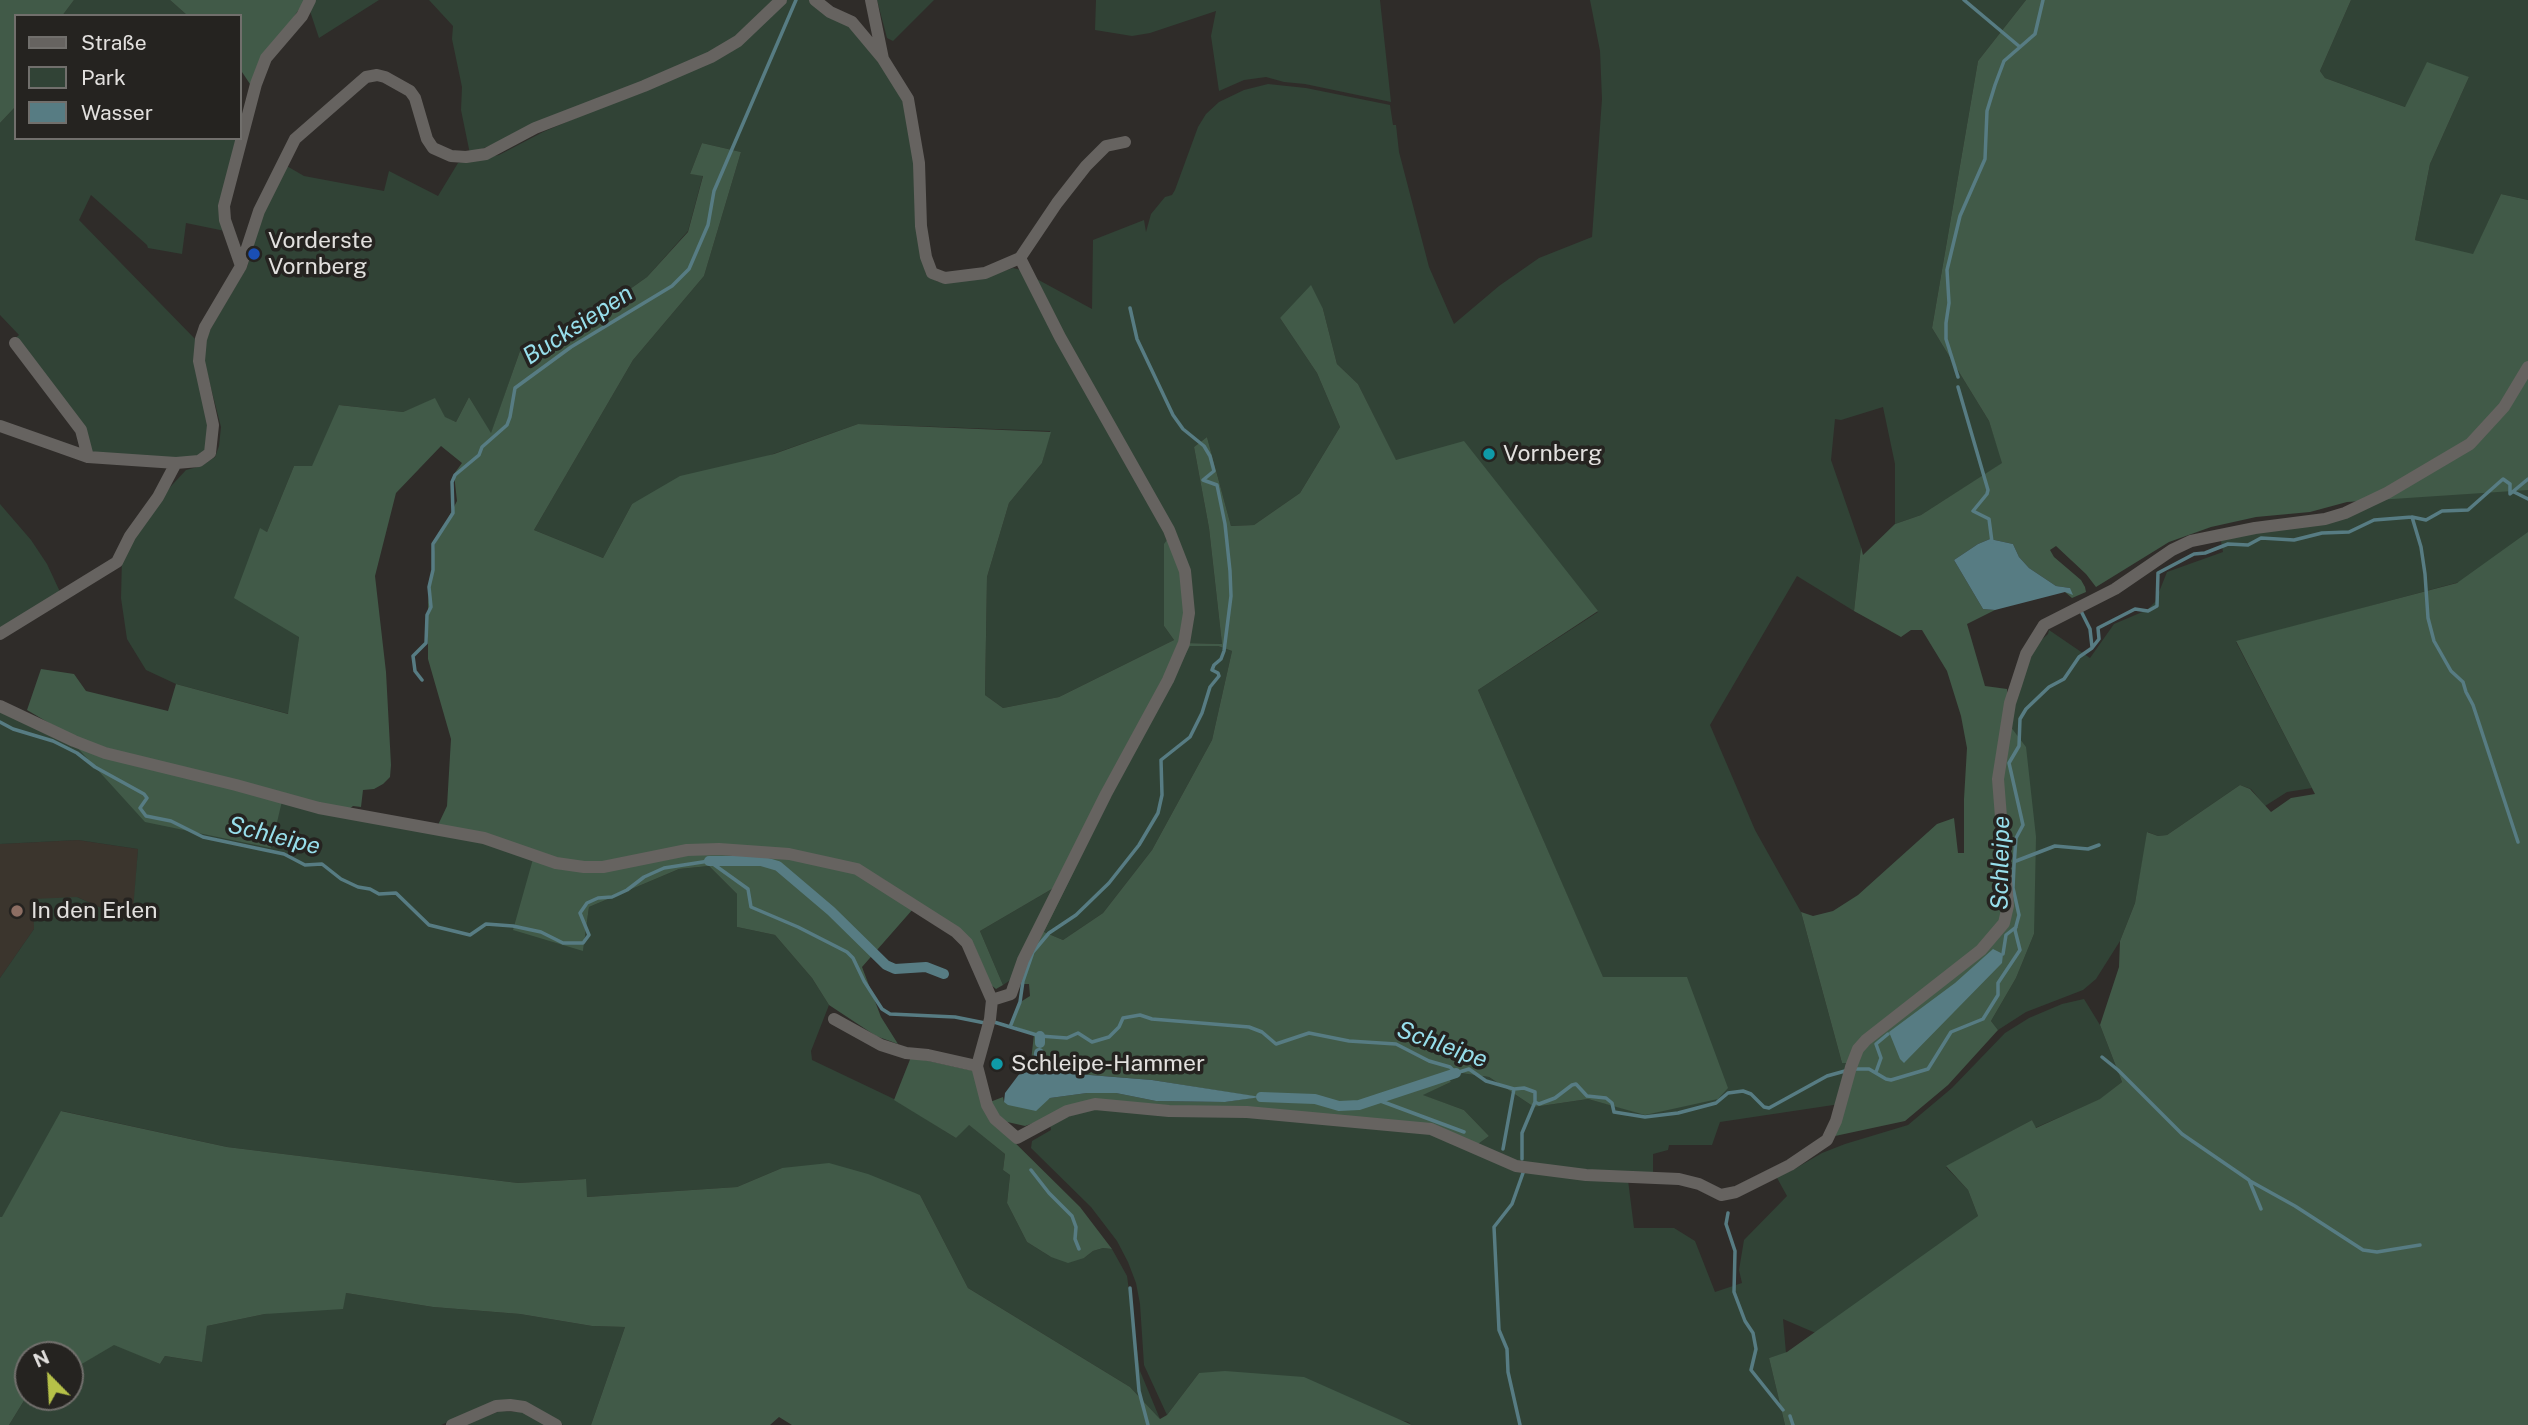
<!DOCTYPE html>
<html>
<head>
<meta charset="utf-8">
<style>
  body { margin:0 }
  #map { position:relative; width:2528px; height:1425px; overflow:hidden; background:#2f2c29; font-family:"Public Sans",sans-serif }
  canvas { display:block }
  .legend { position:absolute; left:14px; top:14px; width:228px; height:126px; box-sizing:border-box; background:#252320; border:2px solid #716f6c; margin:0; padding:9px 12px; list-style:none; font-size:21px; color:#e2e0de }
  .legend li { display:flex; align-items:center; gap:14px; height:35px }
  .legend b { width:35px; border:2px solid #716f6c }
  .north { position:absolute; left:14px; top:1341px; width:70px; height:70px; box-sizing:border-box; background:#252320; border:2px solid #716f6c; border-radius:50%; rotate:336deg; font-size:19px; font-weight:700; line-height:28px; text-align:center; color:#e2e0de }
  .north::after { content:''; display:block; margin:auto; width:24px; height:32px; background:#b6c148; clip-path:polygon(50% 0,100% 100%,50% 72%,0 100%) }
</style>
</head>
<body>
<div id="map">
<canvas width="2528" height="1425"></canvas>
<ul class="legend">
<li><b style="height:9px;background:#666360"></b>Straße</li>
<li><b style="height:19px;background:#314336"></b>Park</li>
<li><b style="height:19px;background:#577c83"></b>Wasser</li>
</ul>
<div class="north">N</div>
</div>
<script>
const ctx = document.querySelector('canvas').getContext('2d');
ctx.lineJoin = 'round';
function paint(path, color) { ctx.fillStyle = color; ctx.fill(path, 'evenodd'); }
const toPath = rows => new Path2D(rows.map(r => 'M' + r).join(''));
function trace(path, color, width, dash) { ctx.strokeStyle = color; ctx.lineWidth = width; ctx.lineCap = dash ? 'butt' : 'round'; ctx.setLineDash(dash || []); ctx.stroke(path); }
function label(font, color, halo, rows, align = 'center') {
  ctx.font = font + ' "Public Sans",sans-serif'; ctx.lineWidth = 7; ctx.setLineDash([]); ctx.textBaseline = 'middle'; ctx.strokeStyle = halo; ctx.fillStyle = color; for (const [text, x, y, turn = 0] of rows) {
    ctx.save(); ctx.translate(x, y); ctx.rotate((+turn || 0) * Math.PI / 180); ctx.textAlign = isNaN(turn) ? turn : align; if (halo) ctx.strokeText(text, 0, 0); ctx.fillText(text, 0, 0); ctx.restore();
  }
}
paint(toPath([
  [78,840,138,849,133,922,77,897,34,929,0,978,0,844]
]), '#3b352d');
paint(toPath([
  [74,0,170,0,188,16,62,16],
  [314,0,379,0,319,38,310,11],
  [429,0,775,0,733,38,707,54,470,154,461,110,462,87,452,39,453,26],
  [787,0,810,0,853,27,906,100,915,163,922,259,926,274,938,282,984,278,1013,268,1021,270,1170,536,1164,626,1174,640,1059,697,1003,708,985,695,987,577,1009,503,1042,463,1050,431,858,424,632,504,603,558,534,530,633,360,704,276,741,152,702,143,690,174,703,175,688,231,647,277,561,338,520,351,491,434,469,397,456,422,445,418,435,399,403,412,340,405,312,467,294,466,267,532,260,529,299,637,289,714,176,684,146,670,127,639,121,598,122,558,160,498,186,470,201,466,215,457,219,446,221,427,204,361,204,344,211,328,247,267,259,224,285,165,304,176,384,191,389,171,438,196,458,163,499,155,543,132,721,56],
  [877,0,934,0,893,41,887,38],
  [1096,0,1380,0,1391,102,1305,84,1284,82,1266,77,1244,80,1219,91,1211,36,1216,11,1150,33,1132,36,1095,30],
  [1590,0,2026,0,1978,61,1932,328,1989,421,2003,463,1921,515,1895,524,1895,464,1883,407,1841,420,1835,419,1831,460,1861,547,1854,611,1797,576,1710,725,1755,830,1801,912,1842,1063,1848,1063,1840,1104,1720,1122,1712,1145,1669,1145,1668,1150,1653,1154,1653,1174,1586,1174,1515,1164,1474,1147,1489,1136,1464,1110,1422,1095,1451,1082,1445,1071,1489,1077,1534,1107,1588,1099,1645,1114,1687,977,1603,978,1478,690,1598,612,1396,461,1358,384,1337,364,1323,309,1280,318,1317,373,1340,427,1300,493,1254,525,1231,526,1207,437,1194,447,1209,528,1222,644,1185,643,1188,570,1035,278,1092,309,1093,240,1144,220,1146,232,1151,214,1165,197,1172,195,1175,190,1198,127,1206,114,1219,102,1244,90,1268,84,1306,88,1390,105,1393,125,1396,125,1399,152,1429,267,1454,324,1499,286,1539,258,1592,237,1602,99,1600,51],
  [2351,0,2528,0,2528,200,2501,194,2473,255,2415,240,2430,164,2469,77,2405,107,2325,78,2320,71],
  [16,106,16,138,237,138,225,231,186,223,182,254,148,248,147,245,91,195,79,220,196,340,211,432,204,453,192,459,91,455,14,339,19,335,0,315,0,123],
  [2528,371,2528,543,2467,580,2236,642,2312,788,2287,792,2265,806,2251,789,2240,785,2167,835,2158,836,2148,832,2135,903,2120,941,2096,979,2083,990,2026,1012,1998,1030,1991,1021,2016,978,2034,934,2010,726,2017,685,2038,643,2048,634,2049,630,2090,658,2114,624,2147,610,2155,602,2167,572,2223,552,2220,536,2335,520],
  [0,504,31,540,47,564,61,594,0,636],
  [1190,646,1218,646,1232,651,1212,740,1152,850,1103,913,1063,940,1044,932,1111,796],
  [0,710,282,801,484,842,533,859,583,950,589,907,679,869,709,866,737,894,737,927,775,935,812,978,829,1005,811,1051,812,1060,894,1099,956,1138,968,1124,1005,1154,1003,1170,1010,1175,1007,1203,1027,1242,1051,1257,1084,1258,1093,1251,1103,1248,1112,1249,1127,1276,1140,1371,1160,1419,1130,1387,968,1288,920,1195,782,1168,737,1187,586,1197,585,1179,518,1183,227,1147,62,1111,2,1218,0,1217,0,978,34,929,33,899,77,897,132,922,138,849,78,840,0,844],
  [1057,886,1012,979,1003,985,980,931],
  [2084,999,2100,1025,2122,1082,2101,1099,2035,1128,2032,1120,1946,1167,1968,1190,1978,1216,1839,1343,1783,1319,1786,1353,1769,1358,1785,1425,1412,1425,1408,1422,1199,1373,1167,1415,1144,1365,1140,1304,1136,1283,1128,1262,1117,1241,1091,1207,1031,1148,1032,1141,1051,1130,1050,1123,1096,1107,1247,1116,1431,1133,1515,1168,1628,1180,1634,1228,1674,1228,1695,1241,1715,1292,1742,1283,1739,1270,1744,1240,1787,1196,1776,1176,1791,1171,1822,1153,1845,1144,1908,1125,1952,1088,2005,1033,2029,1018,2062,1004],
  [346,1293,433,1307,520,1314,592,1326,625,1327,591,1425,563,1425,553,1417,495,1402,441,1425,9,1425,25,1399,70,1397,70,1371,114,1344,160,1364,165,1356,201,1362,207,1326,265,1314],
  [500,1411,523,1412,550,1425,464,1425]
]), '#314336');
paint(toPath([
  [0,0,74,0,62,16,16,16,16,106,0,123],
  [170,0,305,0,250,84,240,69,240,16,188,16],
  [2026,0,2351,0,2320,71,2325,78,2405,107,2427,62,2469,77,2430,164,2415,240,2473,254,2501,194,2528,200,2528,490,2347,502,2310,512,2256,517,2211,527,2169,542,2096,587,2086,574,2056,546,2050,550,2054,557,2081,580,2085,587,2086,592,2072,598,2065,592,2070,588,2056,586,2029,568,2019,557,2013,544,1990,539,1978,544,1954,560,1983,609,1995,610,1967,624,1985,686,2007,689,2008,704,1996,780,2002,874,2002,922,1978,950,1848,1063,1842,1063,1801,912,1813,916,1833,911,1858,895,1937,824,1954,818,1958,853,1964,853,1964,799,1967,748,1961,716,1947,671,1922,630,1911,630,1901,637,1854,611,1861,547,1863,555,1895,524,1921,515,2002,463,1989,421,1932,328,1978,61],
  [702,143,741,152,704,276,633,360,534,530,603,558,632,504,680,476,774,454,858,424,1051,432,1042,463,1009,503,987,577,985,695,1003,708,1059,697,1174,640,1164,626,1164,544,1170,536,1184,570,1185,643,1222,644,1209,528,1194,447,1207,437,1231,526,1254,525,1300,493,1340,427,1317,373,1280,318,1311,285,1323,309,1337,364,1358,384,1396,460,1464,441,1598,611,1478,690,1603,977,1687,977,1728,1088,1718,1099,1645,1115,1588,1099,1534,1107,1489,1077,1446,1071,1451,1082,1423,1095,1464,1110,1489,1136,1474,1147,1429,1127,1095,1102,1025,1126,1003,1121,990,1102,1003,1097,1004,1102,1041,1104,1050,1098,1087,1093,1116,1093,1156,1101,1225,1102,1258,1097,1152,1080,1030,1070,1034,1034,1011,1025,1022,1001,1030,996,1029,984,1023,984,1020,979,1057,886,980,931,1003,985,996,989,991,985,973,943,880,877,716,845,594,863,565,860,438,825,447,806,451,739,428,659,428,602,435,544,457,501,454,474,462,463,441,446,396,493,375,576,386,672,391,765,390,777,383,784,374,789,363,790,361,807,353,806,348,810,146,759,76,739,27,710,41,669,74,674,86,691,168,711,176,684,288,714,299,637,234,598,260,528,267,532,294,466,312,466,339,405,403,412,435,398,445,417,456,422,469,397,491,433,520,351,561,338,647,277,688,232,703,176,690,174],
  [1190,646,1218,646,1232,651,1212,740,1152,850,1103,913,1063,940,1044,932,1111,796],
  [2528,532,2528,1425,1785,1425,1769,1358,1787,1352,1978,1216,1968,1190,1946,1166,2032,1120,2036,1128,2100,1099,2122,1082,2100,1025,2119,967,2120,941,2135,903,2147,832,2158,836,2167,835,2240,785,2250,789,2271,812,2291,798,2315,794,2236,641,2457,583],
  [2010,726,2026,747,2036,837,2034,934,2016,978,1991,1021,1998,1030,1948,1085,1905,1121,1835,1136,1860,1051,2006,923,2000,779],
  [75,745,282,801,271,848,145,822],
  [693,854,791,857,857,873,913,909,862,967,881,1017,898,1044,876,1036,829,1005,812,978,775,935,737,927,737,894,709,866,679,869,589,907,583,951,513,930,533,859,564,870],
  [911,1057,974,1071,994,1122,1080,1207,1112,1249,1103,1248,1093,1251,1084,1258,1068,1263,1051,1257,1027,1242,1007,1203,1010,1175,1003,1170,1005,1154,969,1125,956,1138,894,1100],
  [61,1111,227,1147,518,1183,586,1179,587,1197,737,1187,782,1168,829,1163,868,1174,920,1195,968,1288,1130,1387,1160,1419,1167,1415,1199,1373,1225,1371,1304,1377,1412,1425,792,1425,779,1417,770,1425,591,1425,625,1327,592,1326,520,1314,433,1307,346,1293,343,1309,265,1314,207,1326,202,1362,165,1356,160,1364,114,1345,70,1371,70,1355,28,1355,28,1397,31,1397,25,1399,9,1425,0,1425,0,1217,2,1217]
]), '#415a48');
paint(toPath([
  [1990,539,2013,544,2019,557,2029,568,2056,586,2070,588,2073,595,2065,592,1995,610,1983,609,1954,560,1978,544],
  [1993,949,2003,954,2002,963,1904,1063,1900,1059,1889,1032,1955,983],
  [1040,1071,1152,1080,1261,1097,1225,1102,1156,1101,1116,1093,1087,1093,1050,1098,1036,1111,1008,1105,1004,1102,1005,1093,1020,1073]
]), '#577c83');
trace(toPath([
  [1964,0,2020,47],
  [1958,377,1946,339,1946,323,1949,303,1947,270,1960,216,1985,159,1987,111,1995,85,2004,61,2035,34,2043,0],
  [1958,387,1988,490,1987,494,1973,511,1989,519,1992,542],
  [2514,492,2528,499],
  [2412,517,2421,547,2425,574,2428,618,2434,641,2451,671,2463,682,2466,692,2473,705,2518,842],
  [2081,611,2090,629,2092,647],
  [422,680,415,671,413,656,426,643,427,615,431,607,429,587,433,570,433,544,453,513,452,482,455,475,479,455,482,447,507,425,510,417,515,388,571,347,672,286,689,269,708,225,714,191,796,0],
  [0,722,13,729,53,741,77,753,95,767,144,794,147,798,140,808,146,816,171,821,203,837,284,854,305,865,322,864,341,879,358,887,370,889,379,894,396,893,429,925,470,935,486,924,513,926,541,932,563,943,583,943,589,935,580,913,587,903,598,898,612,897,627,890,644,877,664,868,709,861,748,889,751,907,798,927,847,952,853,958,864,981,882,1009,890,1014,955,1017,985,1023,994,1022,1040,1036,1067,1038,1078,1033,1092,1042,1109,1037,1119,1027,1123,1018,1140,1015,1152,1019,1249,1027,1262,1032,1276,1044,1309,1033,1349,1041,1396,1044,1429,1061,1450,1067,1456,1073,1469,1069,1486,1081,1514,1089,1524,1088,1535,1092,1535,1102,1539,1104,1555,1098,1572,1085,1576,1084,1587,1096,1606,1098,1612,1103,1614,1112,1645,1117,1678,1113,1716,1103,1728,1093,1743,1091,1751,1094,1764,1107,1769,1108,1827,1076,1845,1071],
  [2016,861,2055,846,2088,849,2099,845],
  [2003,954,2006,935,2016,927],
  [1010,1027,1020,1002,1023,981,1033,952,1049,933,1076,915,1109,883,1139,845,1158,813,1162,795,1161,760,1190,737,1202,713,1210,687,1219,676,1218,673,1212,670,1214,665,1221,659,1224,651,1231,596,1230,571,1225,524,1217,485,1203,480,1214,471,1210,456,1204,446,1183,429,1173,415,1137,339,1130,308],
  [2102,1057,2118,1070,2182,1134,2249,1180,2261,1209],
  [1853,1069,1869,1069,1886,1079,1891,1080,1928,1069,1951,1032,1983,1019,1998,995,1998,983,2020,950,2015,930,2019,915,2013,888,2014,866,2016,838,2023,825,2009,763,2019,746,2020,719,2026,709,2049,687,2064,679,2079,657,2092,648,2099,639,2098,628,2135,609,2148,611,2157,606,2158,573,2194,554,2205,553,2228,544,2248,545,2261,538,2294,540,2322,533,2349,532,2374,520,2412,517,2426,520,2442,511,2468,510,2503,479,2510,484,2510,494,2528,479],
  [1876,1072,1881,1058,1876,1044,1888,1034],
  [1378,1100,1464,1132],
  [1503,1149,1514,1089],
  [1522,1159,1522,1133,1535,1102],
  [1031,1170,1049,1193,1072,1216,1076,1227,1075,1239,1079,1249],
  [2250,1181,2295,1206,2363,1250,2377,1252,2420,1245],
  [1728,1213,1726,1224,1735,1251,1734,1292,1745,1321,1753,1333,1756,1349,1751,1370,1783,1410],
  [1130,1288,1139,1391,1148,1425],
  [1790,1416,1793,1425],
  [1520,1425,1508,1372,1507,1349,1499,1330,1494,1227,1512,1204,1523,1173]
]), '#577c83', 3.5);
trace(toPath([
  [709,861,761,861,778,866,831,911,886,965,895,969,926,967,944,974],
  [1040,1043,1040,1036],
  [1037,1072,1039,1053],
  [1261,1097,1315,1099,1339,1106,1359,1105,1456,1073]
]), '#577c83', 10);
trace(toPath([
  [815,0,830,12,852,22,883,59,908,99,919,163,921,226,926,257,932,273,945,278,985,273,1020,258,1057,203,1086,166,1106,146,1125,142],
  [871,0,883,59],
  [241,266,259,211,295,139,366,77,377,75,385,77,410,91,415,98,427,139,433,148,451,156,466,157,486,154,535,128,644,86,711,57,738,41,781,0],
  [15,343,81,430,88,457],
  [0,426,88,457,176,463,199,461,210,453,213,425,199,361,201,339,205,327,241,266,225,220,224,206,256,84,266,58,302,16,310,0],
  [0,634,117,562,130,536,158,497,176,463],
  [0,706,74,741,105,753,236,785,319,808,484,838,556,863,584,867,603,867,687,850,719,849,789,854,857,869,956,932,967,943,992,1000,990,1019,977,1066,987,1105,995,1119,1017,1138,1067,1111,1095,1104,1169,1111,1247,1112,1431,1129,1516,1166,1586,1175,1679,1179,1699,1184,1721,1195,1736,1192,1790,1165,1827,1140,1836,1121,1851,1067,1858,1049,1866,1040,1981,950,2004,923,2008,906,1998,779,2010,703,2016,685,2026,654,2044,625,2115,589,2172,550,2191,541,2255,528,2325,519,2345,513,2387,493,2470,444,2504,407,2528,367],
  [992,1000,1011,994,1023,960,1106,794,1168,680,1184,643,1189,613,1185,571,1169,530,1060,337,1020,258],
  [834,1019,881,1045,906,1053,928,1055,977,1066],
  [452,1425,496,1406,510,1405,524,1407,556,1425]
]), '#666360', 12);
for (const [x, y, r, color] of [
  [254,254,7,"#1a4fb4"],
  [1489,454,7,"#0f9aa8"],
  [17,911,7,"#8d6e63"],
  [997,1064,7,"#0f9aa8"]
]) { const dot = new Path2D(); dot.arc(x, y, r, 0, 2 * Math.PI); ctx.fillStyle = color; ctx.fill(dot); trace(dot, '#252320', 2.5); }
label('23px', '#e2e0de', '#252320', [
  ["Vorderste",268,241],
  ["Vornberg",268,267],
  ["Vornberg",1503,454],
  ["In den Erlen",31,911],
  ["Schleipe-Hammer",1011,1064]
], 'left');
label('italic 24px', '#97deeb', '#252320', [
  ["Bucksiepen",578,325,-33],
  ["Schleipe",274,836,14],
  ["Schleipe",2001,863,-89],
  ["Schleipe",1442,1045,20]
]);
</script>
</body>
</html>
